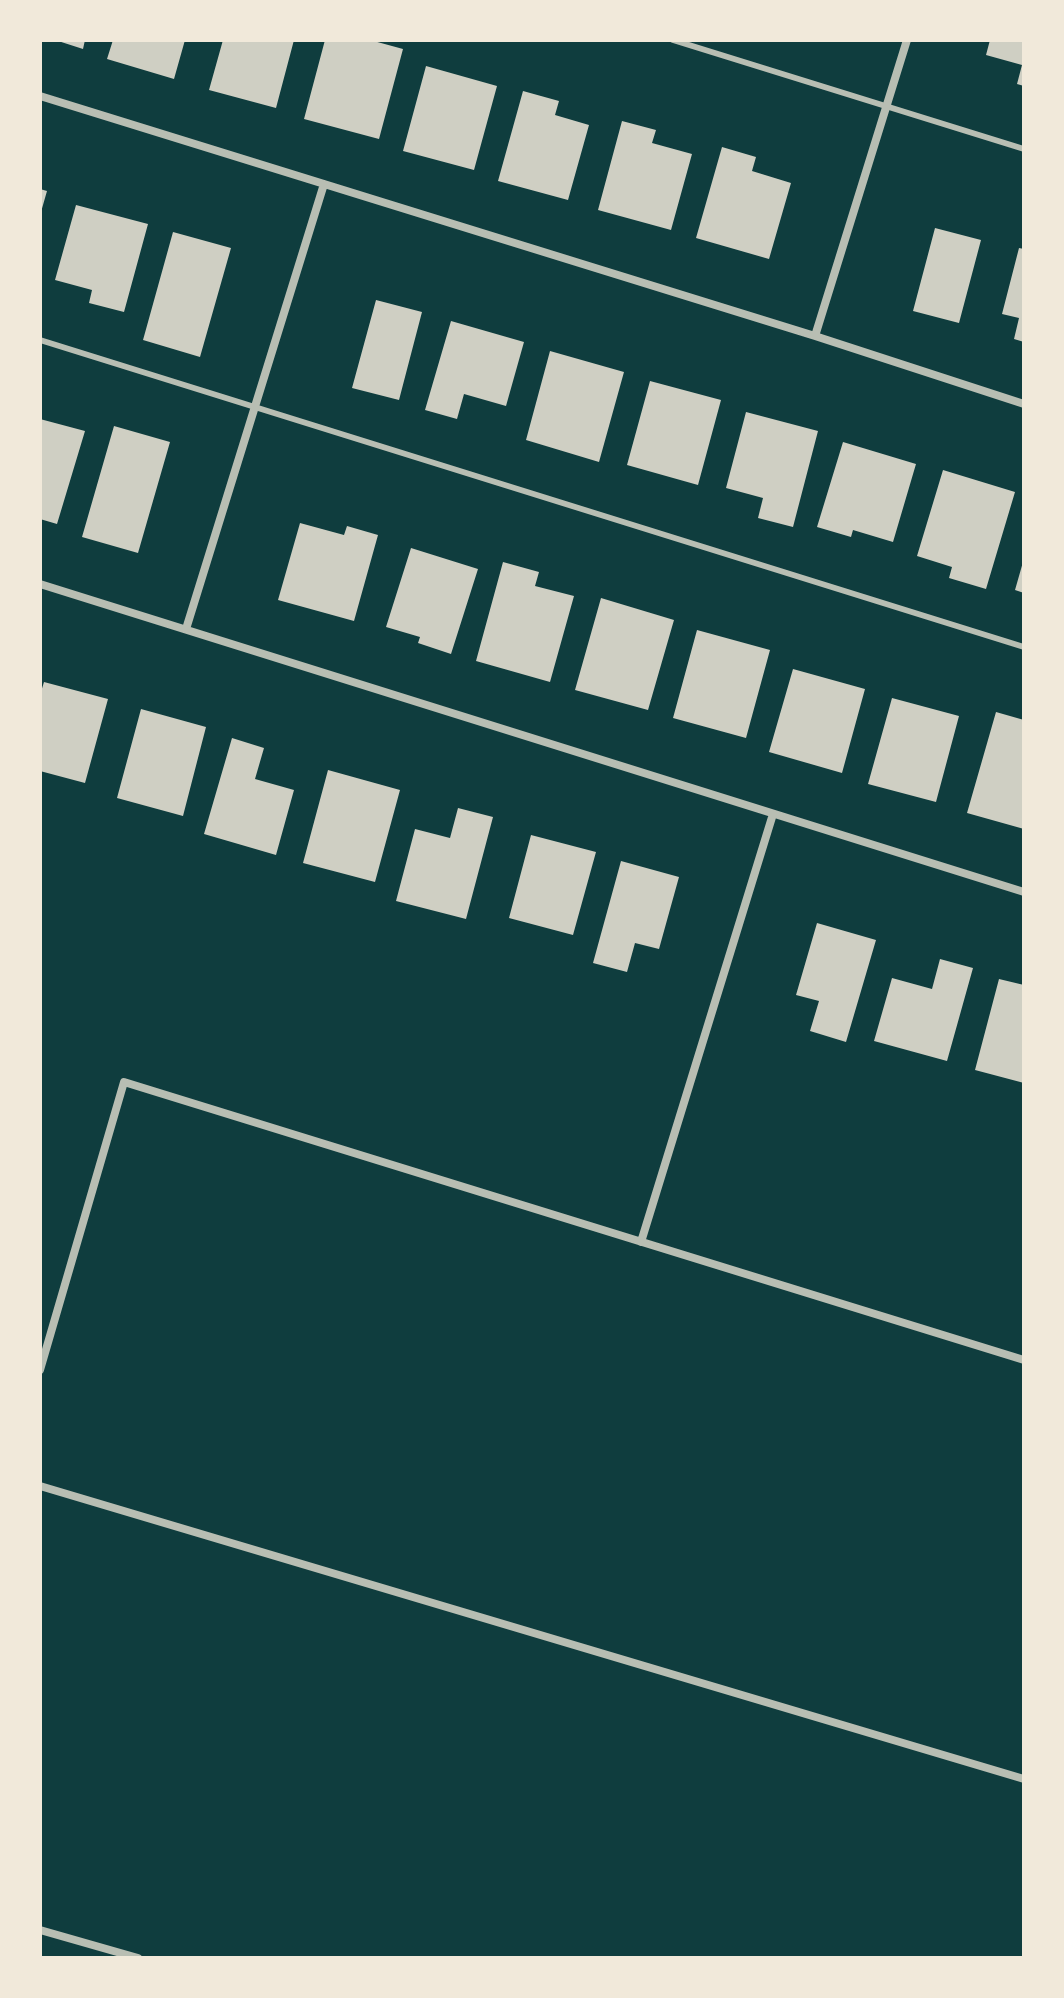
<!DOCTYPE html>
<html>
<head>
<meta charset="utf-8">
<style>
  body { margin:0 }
  #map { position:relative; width:1064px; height:1998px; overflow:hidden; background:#0f3d3e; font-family:Manrope,sans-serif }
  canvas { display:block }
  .frame { position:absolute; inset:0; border:42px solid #f1e9da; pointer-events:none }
</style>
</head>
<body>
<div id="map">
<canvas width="1064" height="1998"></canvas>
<div class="frame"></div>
</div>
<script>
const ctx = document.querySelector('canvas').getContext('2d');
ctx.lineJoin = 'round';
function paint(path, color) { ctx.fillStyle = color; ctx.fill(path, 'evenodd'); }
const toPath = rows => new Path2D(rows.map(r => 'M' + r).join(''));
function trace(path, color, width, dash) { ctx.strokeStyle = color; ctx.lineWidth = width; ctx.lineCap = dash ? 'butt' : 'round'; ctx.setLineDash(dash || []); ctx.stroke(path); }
paint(toPath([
  [55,40,85,40,83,49],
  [113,40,185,40,174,79,107,59],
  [223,40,294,40,276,108,209,90],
  [325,40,370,40,403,49,379,139,304,119],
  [990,40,1024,40,1024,86,1017,84,1022,65,986,55],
  [426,66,497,86,474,170,403,151],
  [523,91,559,101,555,115,589,125,568,200,498,181],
  [622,121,656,130,652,143,692,154,671,230,598,210],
  [722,147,756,157,752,171,791,183,769,259,696,238],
  [40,189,47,191,41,212,40,212],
  [76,205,148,224,124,312,89,303,92,290,55,280],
  [935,228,981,240,959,323,913,311],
  [173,232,231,248,200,357,143,340],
  [1019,248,1024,249,1024,342,1014,339,1019,318,1002,314],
  [376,300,422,312,399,400,352,388],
  [451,321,524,342,506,406,464,394,457,419,425,410],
  [550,351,624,372,599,462,526,440],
  [650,381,721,400,698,485,627,465],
  [746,412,818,431,793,527,758,518,763,498,726,488],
  [40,419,85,431,57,524,40,519],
  [114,426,170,442,138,553,82,537],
  [843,442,916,464,893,542,853,530,851,537,817,527],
  [943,470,1015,492,986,589,949,578,952,567,917,556],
  [300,523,344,535,347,526,378,535,354,621,278,600],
  [411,548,478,569,451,654,418,643,420,637,386,627],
  [503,562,539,572,535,586,574,596,550,682,476,661],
  [1023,562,1024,562,1024,593,1015,590],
  [601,598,674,620,648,710,575,690],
  [697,630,770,650,746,738,673,718],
  [793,669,865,689,842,773,769,752],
  [44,682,108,699,85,783,40,771,40,695],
  [892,698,959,716,936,802,868,784],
  [141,709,206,727,183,816,117,798],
  [996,712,1024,720,1024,829,967,813],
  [232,738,264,748,255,779,294,790,276,855,204,834],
  [328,770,400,790,375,882,303,863],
  [458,808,493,817,466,919,396,901,415,829,450,838],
  [531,835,596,852,573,935,509,918],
  [621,861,679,877,659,949,635,943,627,972,593,963],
  [817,923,876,940,846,1042,810,1031,819,1001,796,995],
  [940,959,973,968,947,1061,874,1041,892,978,932,989],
  [999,979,1024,985,1024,1083,975,1070]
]), '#cfcfc3');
trace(toPath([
  [673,40,1024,149],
  [40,340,1024,647]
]), '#b8beb3', 6);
trace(toPath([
  [40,96,815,336,1024,404],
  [815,336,907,40],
  [40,584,1024,892],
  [186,629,324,184],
  [641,1242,773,814],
  [40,1370,124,1082,1024,1360],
  [40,1486,1024,1779],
  [40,1930,138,1958]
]), '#b8beb3', 8);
</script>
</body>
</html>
